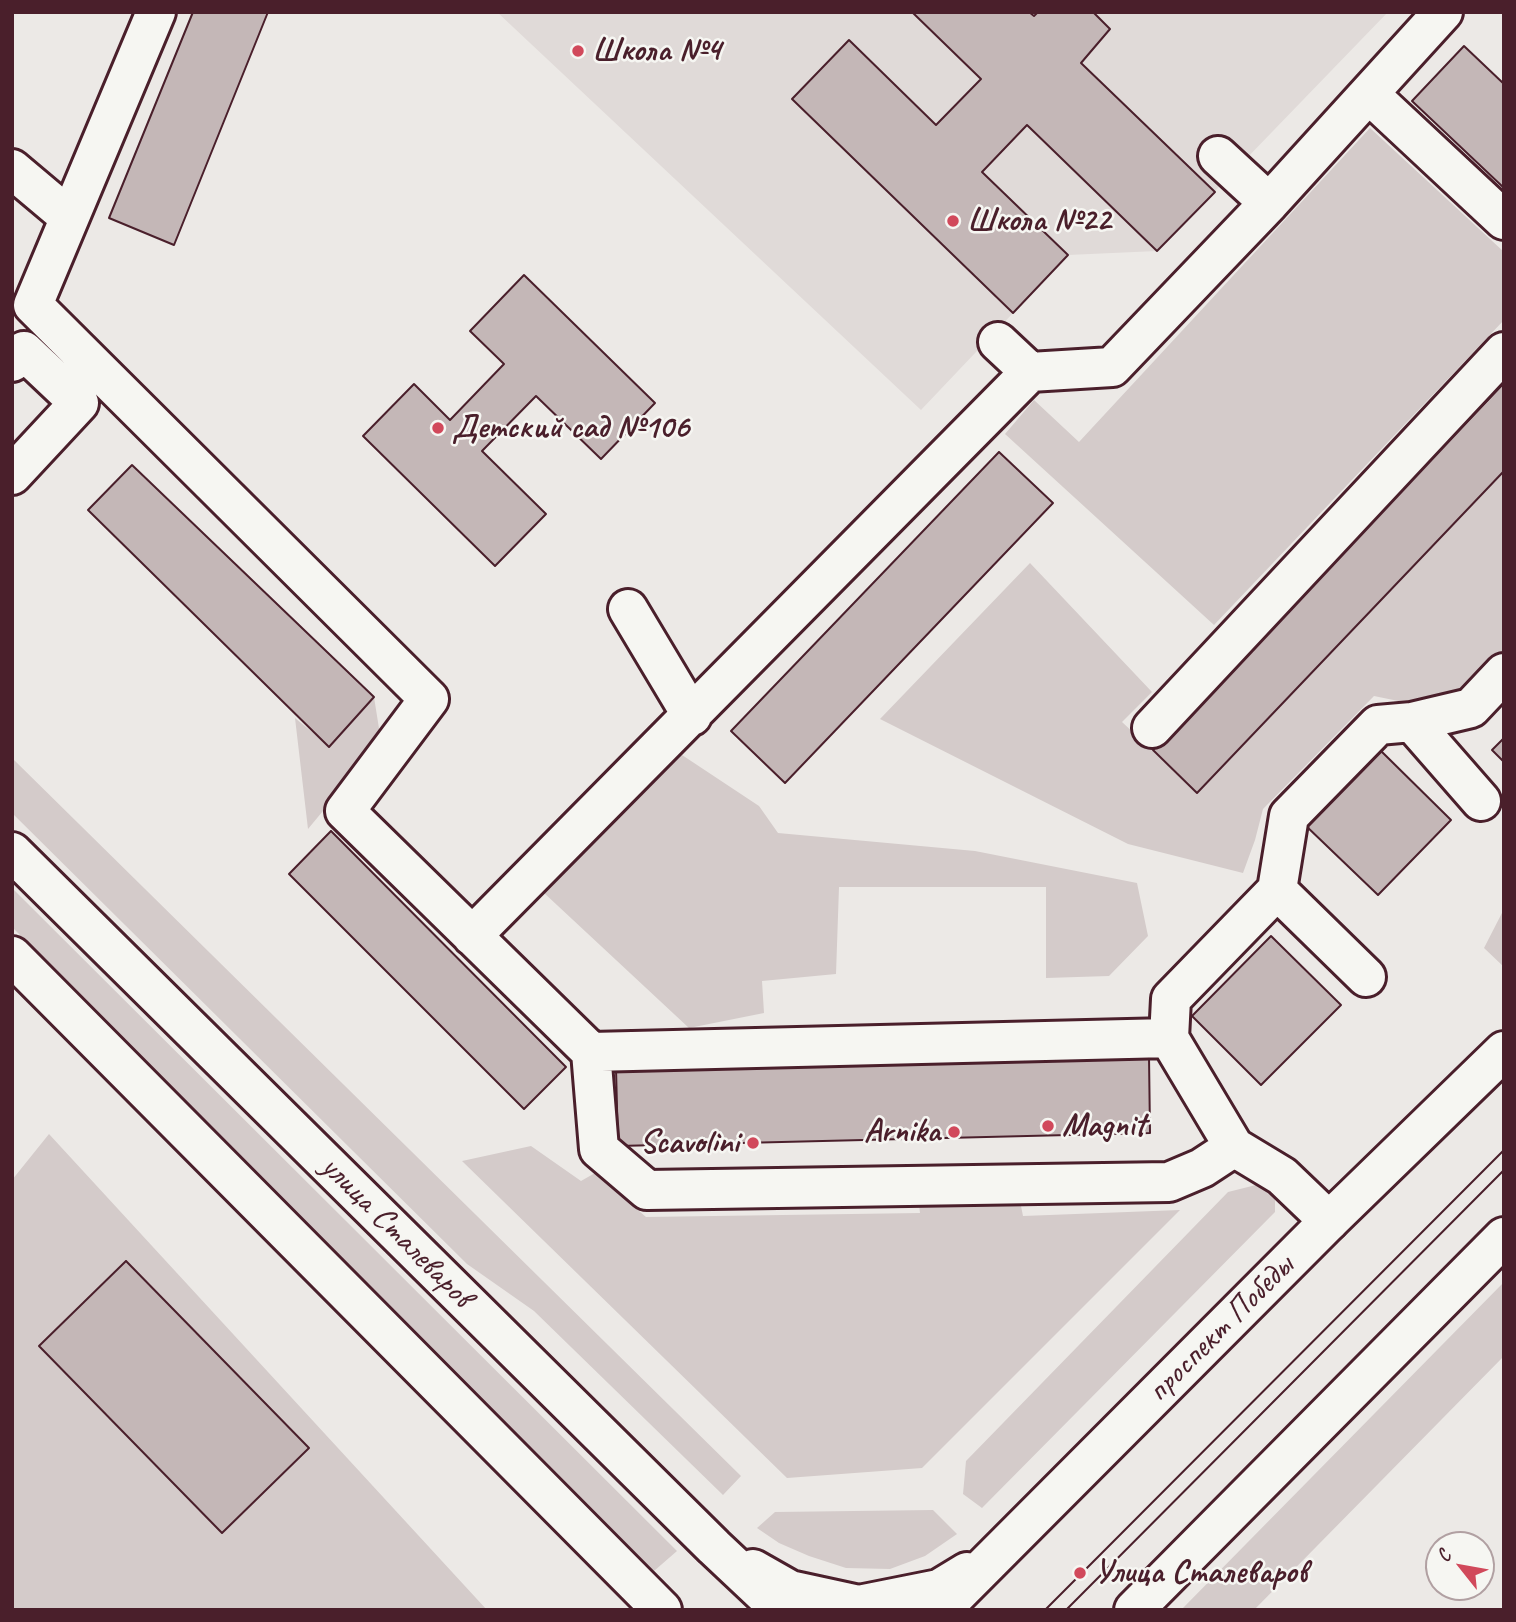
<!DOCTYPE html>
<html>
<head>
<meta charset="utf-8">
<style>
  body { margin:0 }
  #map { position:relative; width:1516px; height:1622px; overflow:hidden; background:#ece9e6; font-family:Caveat,sans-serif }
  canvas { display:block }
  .frame { position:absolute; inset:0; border:14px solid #4a1f2b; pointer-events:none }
  .north { position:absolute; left:1425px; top:1531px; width:70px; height:70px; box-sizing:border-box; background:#f6f6f2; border:2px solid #b1a0a2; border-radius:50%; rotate:301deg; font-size:19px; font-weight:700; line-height:28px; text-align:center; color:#4a1f2b }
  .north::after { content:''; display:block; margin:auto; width:24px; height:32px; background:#d1495b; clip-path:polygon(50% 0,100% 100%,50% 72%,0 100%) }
</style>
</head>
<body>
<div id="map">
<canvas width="1516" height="1622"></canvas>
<div class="frame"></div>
<div class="north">С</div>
</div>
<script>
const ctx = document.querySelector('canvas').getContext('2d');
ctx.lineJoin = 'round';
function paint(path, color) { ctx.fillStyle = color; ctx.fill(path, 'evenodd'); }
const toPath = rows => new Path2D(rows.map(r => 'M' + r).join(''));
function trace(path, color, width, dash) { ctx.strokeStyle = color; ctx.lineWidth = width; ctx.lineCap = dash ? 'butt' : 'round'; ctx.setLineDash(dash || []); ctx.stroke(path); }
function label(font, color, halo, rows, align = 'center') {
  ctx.font = font + ' Caveat,sans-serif'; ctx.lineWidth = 5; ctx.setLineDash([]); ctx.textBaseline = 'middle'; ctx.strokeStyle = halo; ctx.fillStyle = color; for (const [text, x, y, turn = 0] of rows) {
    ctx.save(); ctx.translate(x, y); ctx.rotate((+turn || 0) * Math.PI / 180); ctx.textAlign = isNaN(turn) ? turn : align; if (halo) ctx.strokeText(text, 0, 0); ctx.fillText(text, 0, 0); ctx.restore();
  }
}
paint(toPath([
  [497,12,1388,12,1157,251,1068,255,921,410]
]), '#e0dad8');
paint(toPath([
  [1370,128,1504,252,1504,320,1214,625,1005,434,1034,400,1079,442],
  [1504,471,1504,695,1481,718,1374,696,1263,809,1255,840,1243,873,1128,844,880,719,1030,563,1152,692,1122,722,1197,792],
  [374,697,381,741,308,829,295,718,329,746],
  [682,755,759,806,778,833,975,851,1137,883,1148,936,1109,976,1046,978,1046,887,839,887,836,974,762,981,764,1013,689,1028,543,892],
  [12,758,741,1476,723,1495,534,1311,467,1264,12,813],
  [12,888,677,1551,654,1571,12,927],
  [1504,909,1504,967,1484,948],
  [49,1134,487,1610,12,1610,12,1180],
  [531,1146,581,1181,595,1173,646,1217,920,1213,918,1196,1018,1191,1023,1216,1180,1210,922,1468,787,1478,462,1161],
  [1260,1184,1275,1195,1275,1212,982,1508,963,1494,966,1461,1228,1192],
  [1504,1282,1504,1356,1254,1610,1181,1610],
  [933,1510,957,1534,925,1556,890,1569,846,1568,809,1556,779,1543,757,1528,775,1512]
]), '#d4cbca');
const building = toPath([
  [193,12,268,12,174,245,109,218,193,12],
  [912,12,1029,12,1034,16,1038,12,1093,12,1110,29,1081,63,1215,192,1157,251,1027,125,982,172,1068,255,1013,313,792,99,849,40,936,125,981,79,912,12],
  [1464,46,1504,84,1504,188,1412,101,1464,46],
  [524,275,655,403,601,459,536,396,482,451,546,514,495,566,363,436,414,384,450,420,504,364,470,331,524,275],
  [1504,383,1504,471,1197,793,1153,750,1504,383],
  [999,452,1053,503,785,783,731,731,999,452],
  [132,465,374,697,329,747,88,510,132,465],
  [1504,738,1504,762,1492,750,1504,738],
  [1378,748,1451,820,1378,895,1304,824,1378,748],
  [331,831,566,1067,524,1109,289,874,331,831],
  [1271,936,1341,1005,1261,1085,1192,1016,1271,936],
  [1149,1056,1150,1133,618,1146,616,1069,1149,1056],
  [126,1261,309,1448,222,1533,39,1346,126,1261]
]);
paint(building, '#c4b7b7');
trace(building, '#4a1f2b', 2);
const minor = toPath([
  [156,12,33,305,429,699,345,811,591,1052,599,1149,647,1190,1169,1182,1202,1168,1234,1147,1282,1176,1329,1221],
  [1369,94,1504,220],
  [1218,156,1269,203],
  [12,169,69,217],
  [998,342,1030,372],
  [12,362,24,351,79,403,12,475],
  [628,609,692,716],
  [1412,722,1481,801],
  [1152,728,1504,352],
  [1277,890,1366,977],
  [472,936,1030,372,1112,367,1269,203,1443,12],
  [1169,1038,1171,999,1277,890,1289,816,1378,725,1412,722,1471,708,1504,673],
  [591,1052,1169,1038,1234,1147]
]);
const major = toPath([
  [12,852,714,1547,781,1610],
  [12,956,662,1610],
  [753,1569,790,1590,859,1605,939,1589,967,1572],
  [941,1610,1329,1221,1504,1051],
  [1134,1610,1504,1237]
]);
trace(minor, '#4a1f2b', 44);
trace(major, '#4a1f2b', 44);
trace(minor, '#f6f6f2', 38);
trace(major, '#f6f6f2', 38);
trace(toPath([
  [1045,1610,1504,1150],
  [1066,1610,1504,1170]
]), '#4a1f2b', 2);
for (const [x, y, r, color] of [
  [578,51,7,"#d1495b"],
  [953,221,7,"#d1495b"],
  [438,428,7,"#d1495b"],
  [1048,1126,7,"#d1495b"],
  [954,1132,7,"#d1495b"],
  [753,1143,7,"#d1495b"],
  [1080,1573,7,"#d1495b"]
]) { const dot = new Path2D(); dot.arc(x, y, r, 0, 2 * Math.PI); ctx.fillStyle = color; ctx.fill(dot); trace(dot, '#f6f6f2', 2.5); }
label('bold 33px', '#4a1f2b', '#f6f6f2', [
  ["Школа №4",592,51],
  ["Школа №22",967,221],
  ["Детский сад №106",452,428],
  ["Magnit",1062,1126],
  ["Arnika",940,1132,"right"],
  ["Scavolini",739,1143,"right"],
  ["Улица Сталеваров",1094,1573]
], 'left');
label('33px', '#4a1f2b', '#f6f6f2', [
  ["улица Сталеваров",396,1232,45],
  ["проспект Победы",1221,1329,-45]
]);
</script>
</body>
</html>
